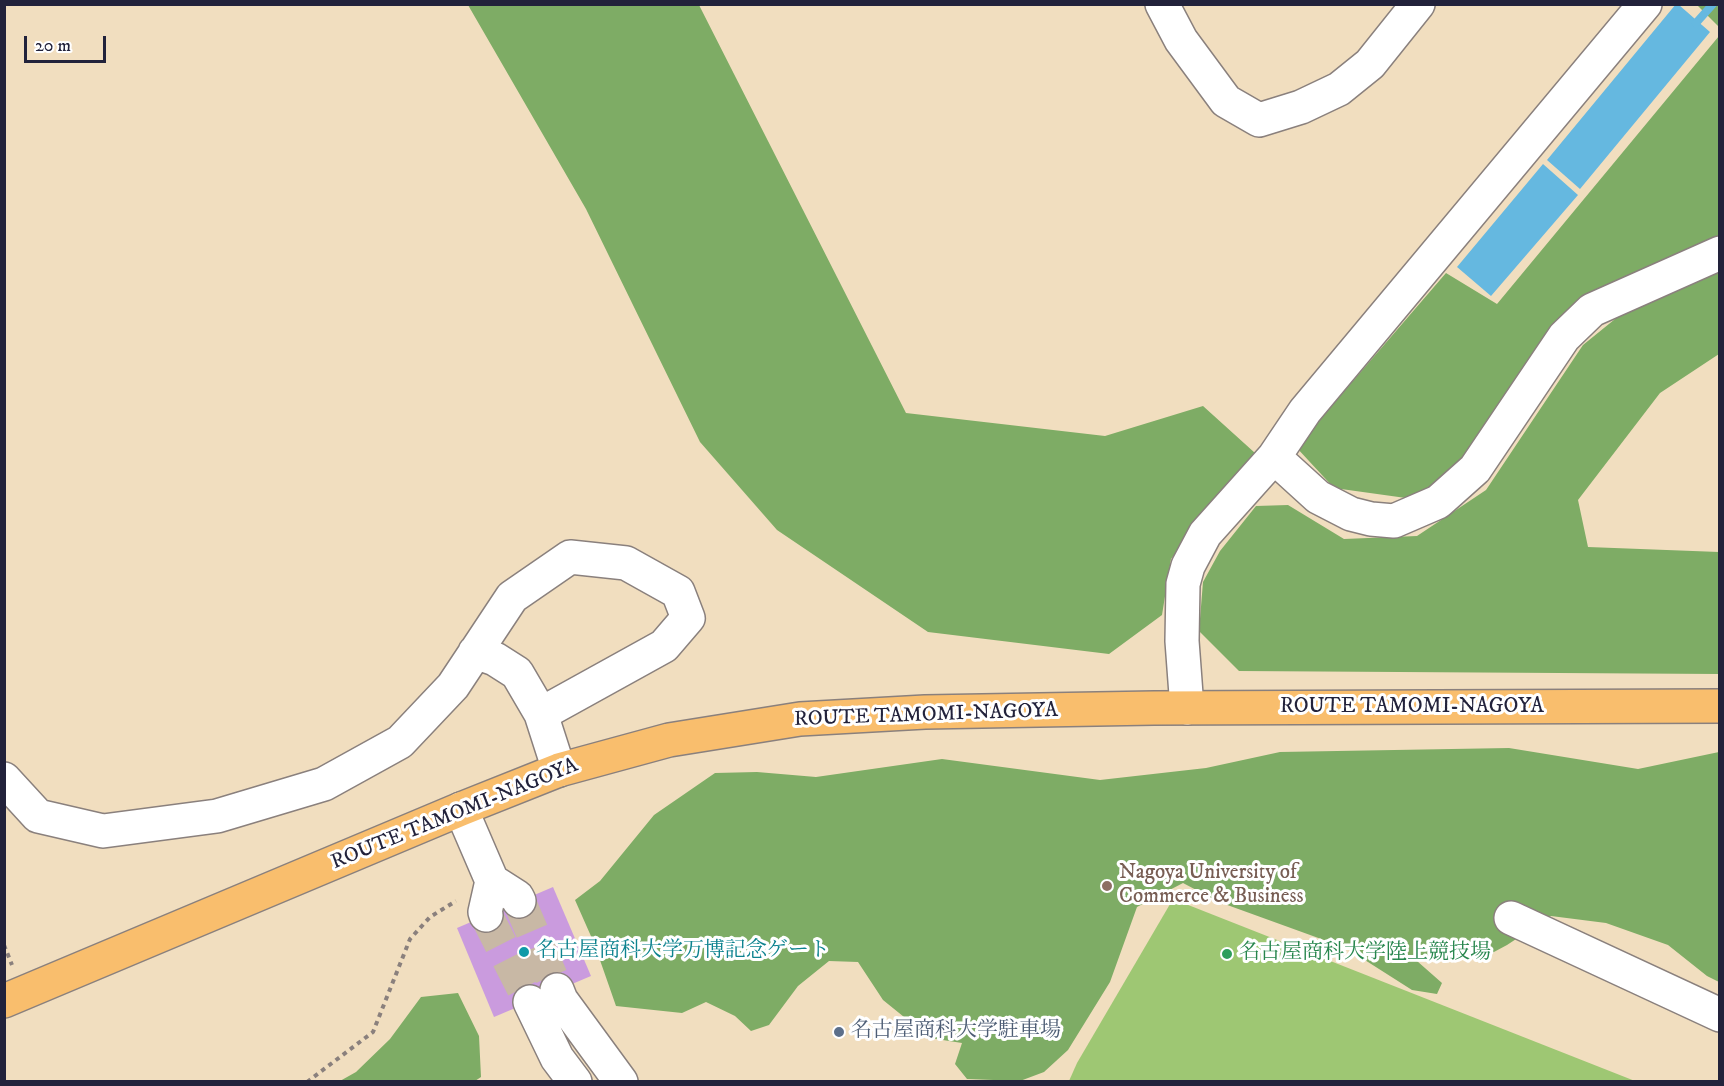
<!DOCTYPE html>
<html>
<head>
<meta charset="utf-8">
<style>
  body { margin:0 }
  #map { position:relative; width:1724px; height:1086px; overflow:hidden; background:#f1debf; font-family:"IM FELL DW Pica",serif }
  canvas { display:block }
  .frame { position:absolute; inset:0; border:6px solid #22223b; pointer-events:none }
  .scale { position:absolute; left:24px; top:36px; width:82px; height:27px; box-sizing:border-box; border:3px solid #22223b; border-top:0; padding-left:8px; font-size:18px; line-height:21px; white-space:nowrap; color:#22223b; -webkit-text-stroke:4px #fff; paint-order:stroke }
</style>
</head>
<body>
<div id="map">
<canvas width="1724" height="1086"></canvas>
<div class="frame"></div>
<div class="scale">20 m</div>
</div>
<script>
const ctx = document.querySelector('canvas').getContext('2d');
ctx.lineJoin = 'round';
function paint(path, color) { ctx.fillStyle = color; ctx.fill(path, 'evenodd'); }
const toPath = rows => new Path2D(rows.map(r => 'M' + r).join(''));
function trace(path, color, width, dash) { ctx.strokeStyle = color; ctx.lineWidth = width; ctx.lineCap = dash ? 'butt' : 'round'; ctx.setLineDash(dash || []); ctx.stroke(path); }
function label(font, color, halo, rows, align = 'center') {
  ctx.font = font + ' "IM FELL DW Pica","Noto Serif JP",serif'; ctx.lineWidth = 6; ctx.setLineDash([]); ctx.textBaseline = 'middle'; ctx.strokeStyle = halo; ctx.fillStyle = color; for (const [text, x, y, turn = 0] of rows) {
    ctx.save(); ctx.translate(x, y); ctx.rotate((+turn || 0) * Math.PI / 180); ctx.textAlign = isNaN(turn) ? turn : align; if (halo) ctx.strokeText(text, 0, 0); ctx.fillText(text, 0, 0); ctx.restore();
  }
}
paint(toPath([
  [1173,899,1635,1081,1069,1081,1077,1063]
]), '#9ec773');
paint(toPath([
  [468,5,699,5,906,413,1105,436,1203,406,1255,453,1171,559,1162,615,1109,654,928,632,777,530,700,442,586,209],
  [1697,5,1719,5,1719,27],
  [1719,36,1719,240,1591,300,1457,468,1413,499,1334,488,1296,447,1446,273,1497,304],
  [1719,263,1719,354,1660,393,1578,500,1588,547,1719,552,1719,674,1239,671,1199,631,1203,582,1220,551,1256,506,1288,505,1344,539,1417,536,1486,490,1583,345,1641,298],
  [1509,748,1638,769,1719,752,1719,982,1707,976,1668,945,1606,923,1551,916,1507,945,1479,960,1444,952,1417,961,1442,983,1437,994,1412,990,1346,948,1219,902,1183,883,1137,907,1110,982,1068,1050,1044,1072,1020,1081,967,1079,955,1064,962,1043,930,1038,883,1000,858,962,829,961,798,986,769,1025,751,1031,735,1016,706,1002,682,1013,616,1006,594,943,575,900,600,881,654,815,715,773,757,772,816,777,942,759,1100,780,1206,768,1280,752],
  [458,993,479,1036,481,1077,475,1081,340,1081,356,1072,390,1039,421,997]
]), '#7eac65');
paint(toPath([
  [1676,4,1679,5,1710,32,1580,189,1547,160],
  [1543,164,1578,195,1491,296,1457,267]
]), '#65b8e0');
trace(toPath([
  [1696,23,1713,4]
]), '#65b8e0', 8);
paint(toPath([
  [553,887,591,976,494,1017,457,928]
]), '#ca9bde');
trace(toPath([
  [519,901,557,990],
  [486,915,530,1002]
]), '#c8b8a5', 33, [33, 16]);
const minor = toPath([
  [1162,4,1181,40,1226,101,1259,120,1301,107,1339,89,1370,64,1418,4],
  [1274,457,1318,497,1351,514,1371,519,1394,521,1438,502,1475,469,1564,337,1592,310,1720,253],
  [475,652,495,659,517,673,541,714],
  [1187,708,1182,641,1183,584,1188,566,1205,534,1274,457,1305,411,1645,4],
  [4,779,38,816,103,831,217,816,324,784,400,742,453,686,512,597,570,557,626,563,678,592,688,618,664,646,541,714,559,770],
  [461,809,492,881,517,897,519,901],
  [486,915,485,912,492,881],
  [1511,918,1720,1015],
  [557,990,561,1000,621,1082],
  [530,1002,557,1058,575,1082]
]);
const major = toPath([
  [4,1001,461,809,559,770,669,740,800,719,925,712,1154,708,1720,706]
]);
trace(minor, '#8a807d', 36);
trace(major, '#8a807d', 36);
trace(toPath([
  [4,945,12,965],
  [307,1082,373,1032,410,939,430,917,456,901]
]), '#8a807d', 4, [4.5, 4.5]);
trace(minor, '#fff', 33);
trace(major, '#f9be6d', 33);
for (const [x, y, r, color] of [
  [1107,886,6,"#8d6e63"],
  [524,952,6,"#0f9aa8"],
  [1227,954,6,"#2e9e5b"],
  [839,1032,6,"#5c6f8a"]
]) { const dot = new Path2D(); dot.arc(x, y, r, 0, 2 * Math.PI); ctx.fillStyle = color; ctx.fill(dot); trace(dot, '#fff', 2); }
label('21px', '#22223b', '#fff', [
  ["ROUTE TAMOMI-NAGOYA",1412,708],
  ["ROUTE TAMOMI-NAGOYA",926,716,-2],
  ["ROUTE TAMOMI-NAGOYA",455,815,-22]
]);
label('21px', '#785e54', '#fff', [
  ["Nagoya University of",1119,874],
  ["Commerce & Business",1119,898]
], 'left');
label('21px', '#0d838f', '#fff', [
  ["名古屋商科大学万博記念ゲート",536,952]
], 'left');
label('21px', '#27864d', '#fff', [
  ["名古屋商科大学陸上競技場",1239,954]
], 'left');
label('21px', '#4e5e75', '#fff', [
  ["名古屋商科大学駐車場",851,1032]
], 'left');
</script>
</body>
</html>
